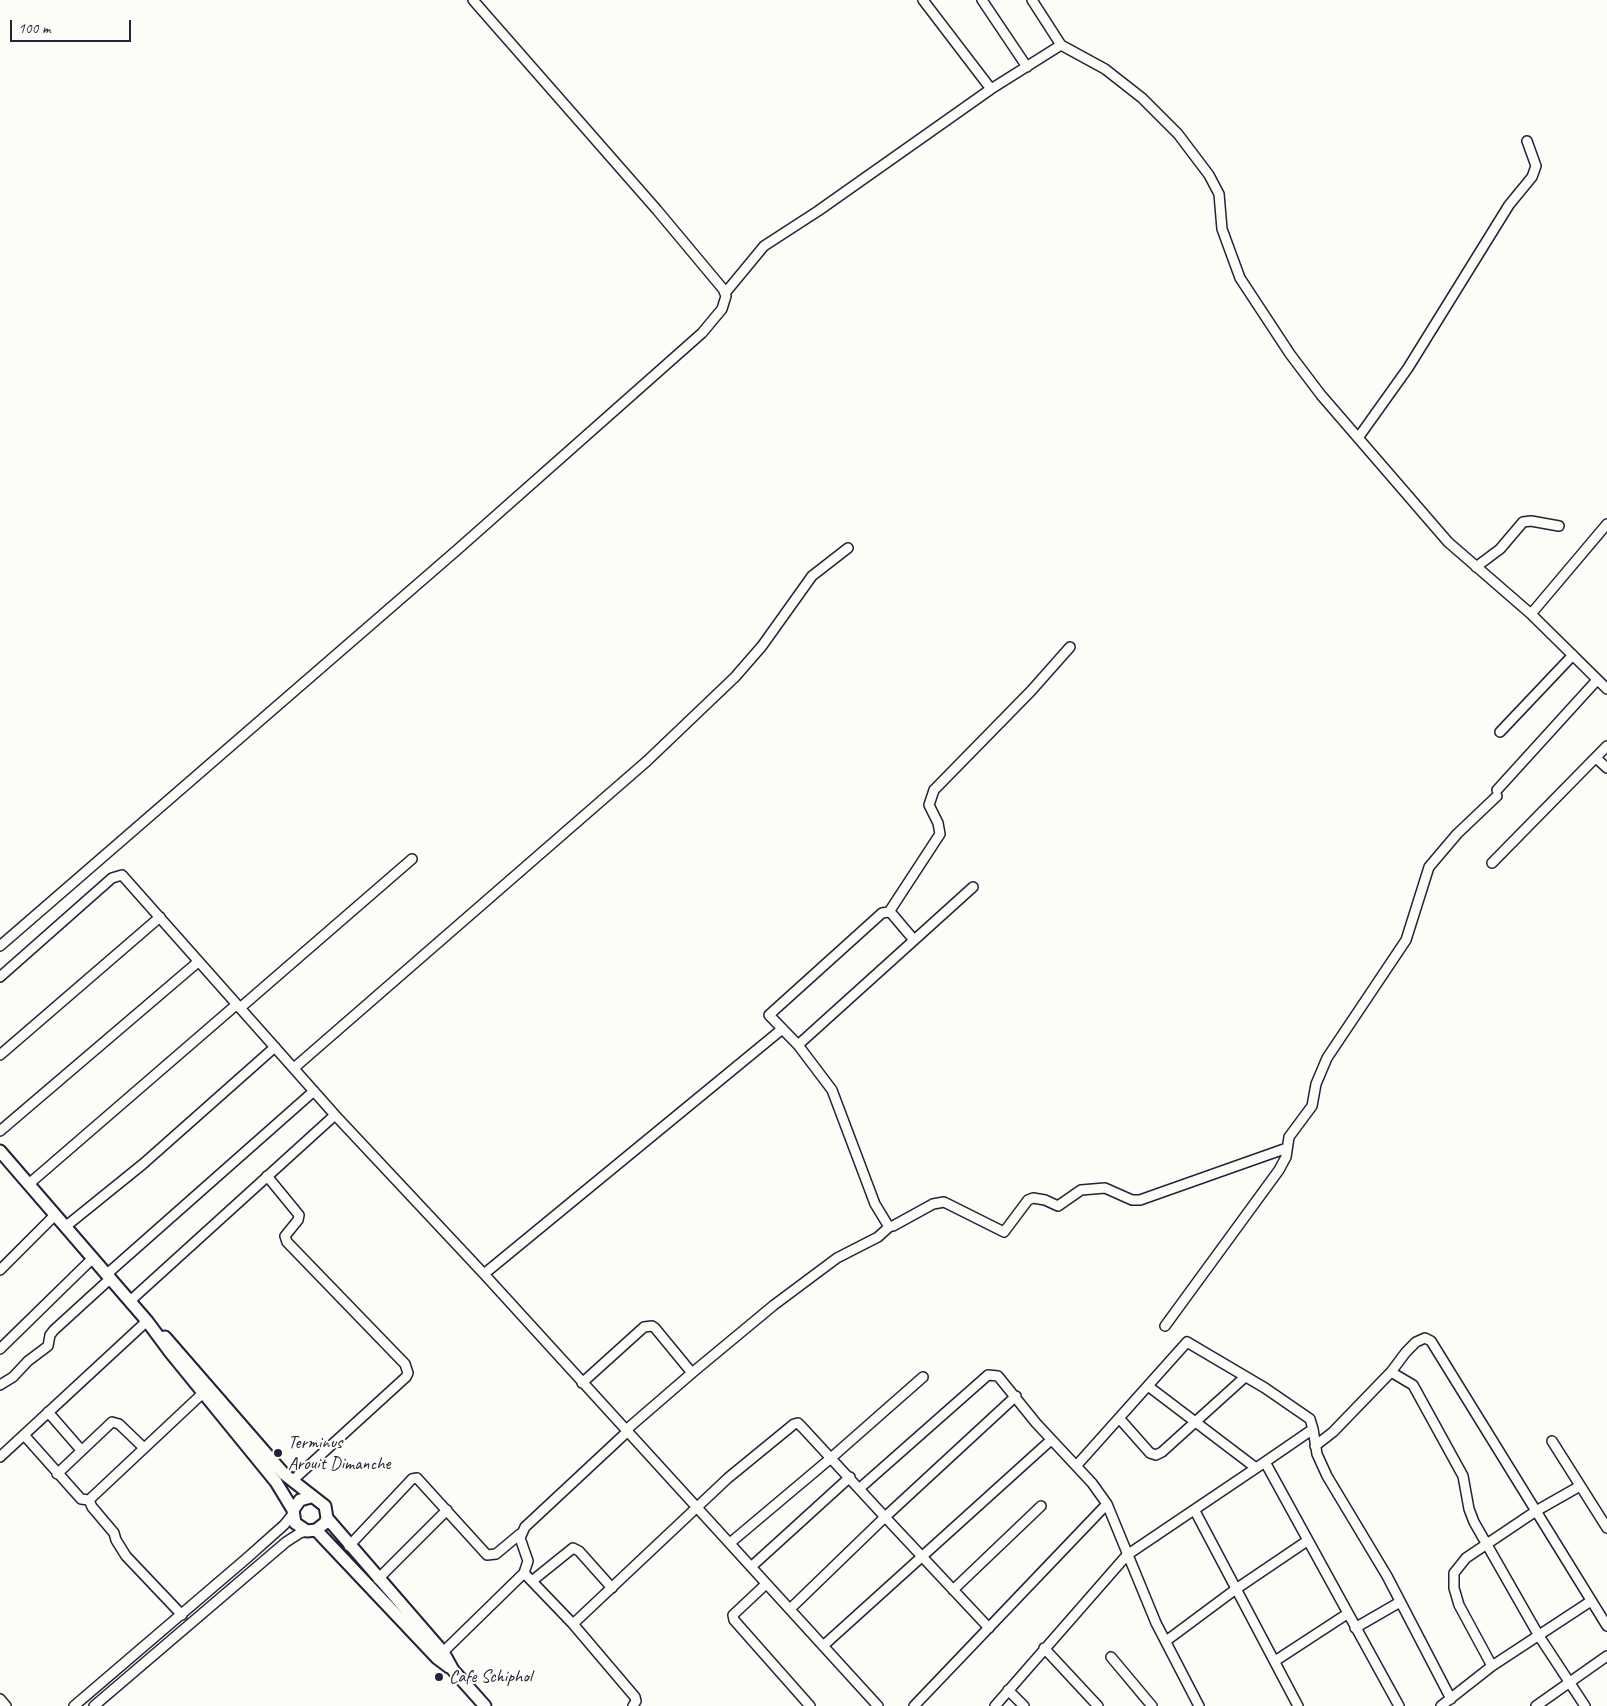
<!DOCTYPE html>
<html>
<head>
<meta charset="utf-8">
<style>
  body { margin:0 }
  #map { position:relative; width:1607px; height:1706px; overflow:hidden; background:#fdfcf7; font-family:Caveat,sans-serif }
  canvas { display:block }
  .scale { position:absolute; left:10px; top:20px; width:121px; height:22px; box-sizing:border-box; border:2px solid #22223b; border-top:0; padding-left:6px; font-size:15px; line-height:18px; white-space:nowrap; color:#22223b; -webkit-text-stroke:4px #fdfcf7; paint-order:stroke }
</style>
</head>
<body>
<div id="map">
<canvas width="1607" height="1706"></canvas>
<div class="scale">100 m</div>
</div>
<script>
const ctx = document.querySelector('canvas').getContext('2d');
ctx.lineJoin = 'round';
const toPath = rows => new Path2D(rows.map(r => 'M' + r).join(''));
function trace(path, color, width, dash) { ctx.strokeStyle = color; ctx.lineWidth = width; ctx.lineCap = dash ? 'butt' : 'round'; ctx.setLineDash(dash || []); ctx.stroke(path); }
function label(font, color, halo, rows, align = 'center') {
  ctx.font = font + ' Caveat,sans-serif'; ctx.lineWidth = 4; ctx.setLineDash([]); ctx.textBaseline = 'middle'; ctx.strokeStyle = halo; ctx.fillStyle = color; for (const [text, x, y, turn = 0] of rows) {
    ctx.save(); ctx.translate(x, y); ctx.rotate((+turn || 0) * Math.PI / 180); ctx.textAlign = isNaN(turn) ? turn : align; if (halo) ctx.strokeText(text, 0, 0); ctx.fillText(text, 0, 0); ctx.restore();
  }
}
const minor = toPath([
  [923,0,991,89],
  [982,0,1027,67],
  [1032,0,1061,45,1105,69,1142,98,1178,134,1209,175,1219,194,1222,229,1240,278,1290,354,1321,395,1448,542,1531,614,1607,689],
  [726,292,764,246,818,211,991,89,1061,45],
  [1358,438,1408,368,1509,205,1532,177,1536,166,1527,141],
  [1476,567,1500,549,1523,522,1531,521,1559,526],
  [1531,614,1607,524],
  [1500,732,1573,655],
  [1596,758,1607,768],
  [1497,790,1597,680],
  [1492,863,1607,746],
  [889,912,940,834,938,823,929,805,934,790,1031,691,1070,647],
  [914,940,892,914,889,912,882,913,769,1015,798,1045,973,887],
  [0,946,457,550,702,333,722,309,726,296,723,289,657,210,473,0],
  [0,977,112,878,122,875,335,1115,484,1274,878,1706],
  [240,1008,412,859],
  [798,1045,832,1090,875,1204,889,1227,893,1226,933,1204,944,1202,1004,1232,1028,1200,1033,1198,1045,1200,1058,1206,1081,1190,1105,1188,1132,1200,1140,1200,1287,1148],
  [0,1055,160,917],
  [294,1068,647,761,735,677,762,646,812,576,848,548],
  [0,1131,198,962],
  [267,1176,299,1215,298,1220,285,1236,287,1242,405,1364,408,1373,406,1377,292,1481],
  [30,1183,236,1005],
  [65,1227,143,1164,275,1047],
  [0,1270,55,1215],
  [107,1274,314,1091],
  [484,1274,781,1030],
  [130,1301,335,1115],
  [1165,1326,1279,1170,1286,1157,1289,1137,1312,1106,1316,1084,1327,1058,1406,940,1429,867,1457,834,1497,796],
  [0,1349,93,1258],
  [1391,1372,1406,1352,1416,1342,1425,1338,1431,1341,1607,1626],
  [692,1373,774,1305,837,1258,878,1237,889,1227],
  [582,1383,644,1327,652,1326,655,1328,692,1373,626,1430],
  [0,1385,13,1377,28,1361,48,1346,50,1335,54,1330,111,1278],
  [1148,1386,1256,1468],
  [48,1412,81,1450],
  [1119,1418,1150,1453,1156,1455,1162,1452,1245,1377],
  [1313,1429,1317,1454,1327,1476,1387,1576,1451,1699],
  [24,1435,81,1499,89,1500,203,1393],
  [1552,1441,1607,1528],
  [1315,1446,1333,1432,1391,1372,1413,1385,1463,1476,1469,1509,1474,1522,1539,1636,1585,1706],
  [0,1457,147,1321],
  [1077,1465,1187,1342,1265,1388,1310,1419,1313,1429,1265,1462],
  [57,1474,112,1422,119,1424,144,1448],
  [860,1488,988,1375,998,1376,1036,1423,1092,1483,1107,1504,1156,1623,1199,1706],
  [89,1500,92,1507,114,1533,116,1540,126,1556,182,1615],
  [1195,1511,1298,1706],
  [730,1543,831,1458,923,1377],
  [349,1546,412,1479,417,1478,487,1555,496,1554,520,1534],
  [751,1567,850,1477],
  [524,1573,528,1561,520,1538,525,1527,628,1431],
  [378,1579,447,1510],
  [532,1581,573,1548,579,1551,612,1588],
  [766,1584,733,1615,734,1620,810,1706],
  [953,1590,1041,1506],
  [790,1609,885,1517,989,1628],
  [573,1624,635,1697,636,1701,633,1706],
  [1355,1628,1400,1602],
  [1166,1641,1236,1589,1307,1541],
  [823,1646,1051,1440],
  [1044,1648,1098,1706],
  [439,1656,524,1573,573,1624,728,1478,794,1424,798,1423,802,1427,885,1517,1016,1396],
  [1111,1657,1152,1706],
  [1275,1661,1347,1614],
  [1492,1666,1459,1605,1454,1588,1454,1573,1466,1558,1536,1511,1580,1486],
  [1008,1690,1024,1706],
  [0,1699,6,1706],
  [74,1706,247,1558,284,1525,293,1514],
  [94,1706,286,1542,300,1533,307,1531],
  [914,1706,1107,1504],
  [995,1706,1127,1555,1265,1462,1399,1706],
  [1441,1706,1492,1666,1591,1601],
  [1536,1706,1607,1656]
]);
const major = toPath([
  [0,1151,147,1321,170,1352,276,1482,293,1510],
  [165,1337,284,1474,325,1506,327,1518,325,1523,316,1530,307,1531,295,1523,293,1510,300,1500,311,1497],
  [327,1518,443,1652,453,1670,485,1706],
  [316,1530,437,1658,449,1667]
]);
trace(minor, '#22223b', 12);
trace(major, '#22223b', 15);
trace(minor, '#fdfcf7', 9);
trace(major, '#fdfcf7', 11);
for (const [x, y, r, color] of [
  [278,1453,5,"#22223b"],
  [439,1677,5,"#22223b"]
]) { const dot = new Path2D(); dot.arc(x, y, r, 0, 2 * Math.PI); ctx.fillStyle = color; ctx.fill(dot); trace(dot, '#fdfcf7', 2); }
label('18px', '#22223b', '#fdfcf7', [
  ["Terminus",288,1443],
  ["Arouit Dimanche",288,1464],
  ["Cafe Schiphol",449,1677]
], 'left');
</script>
</body>
</html>
